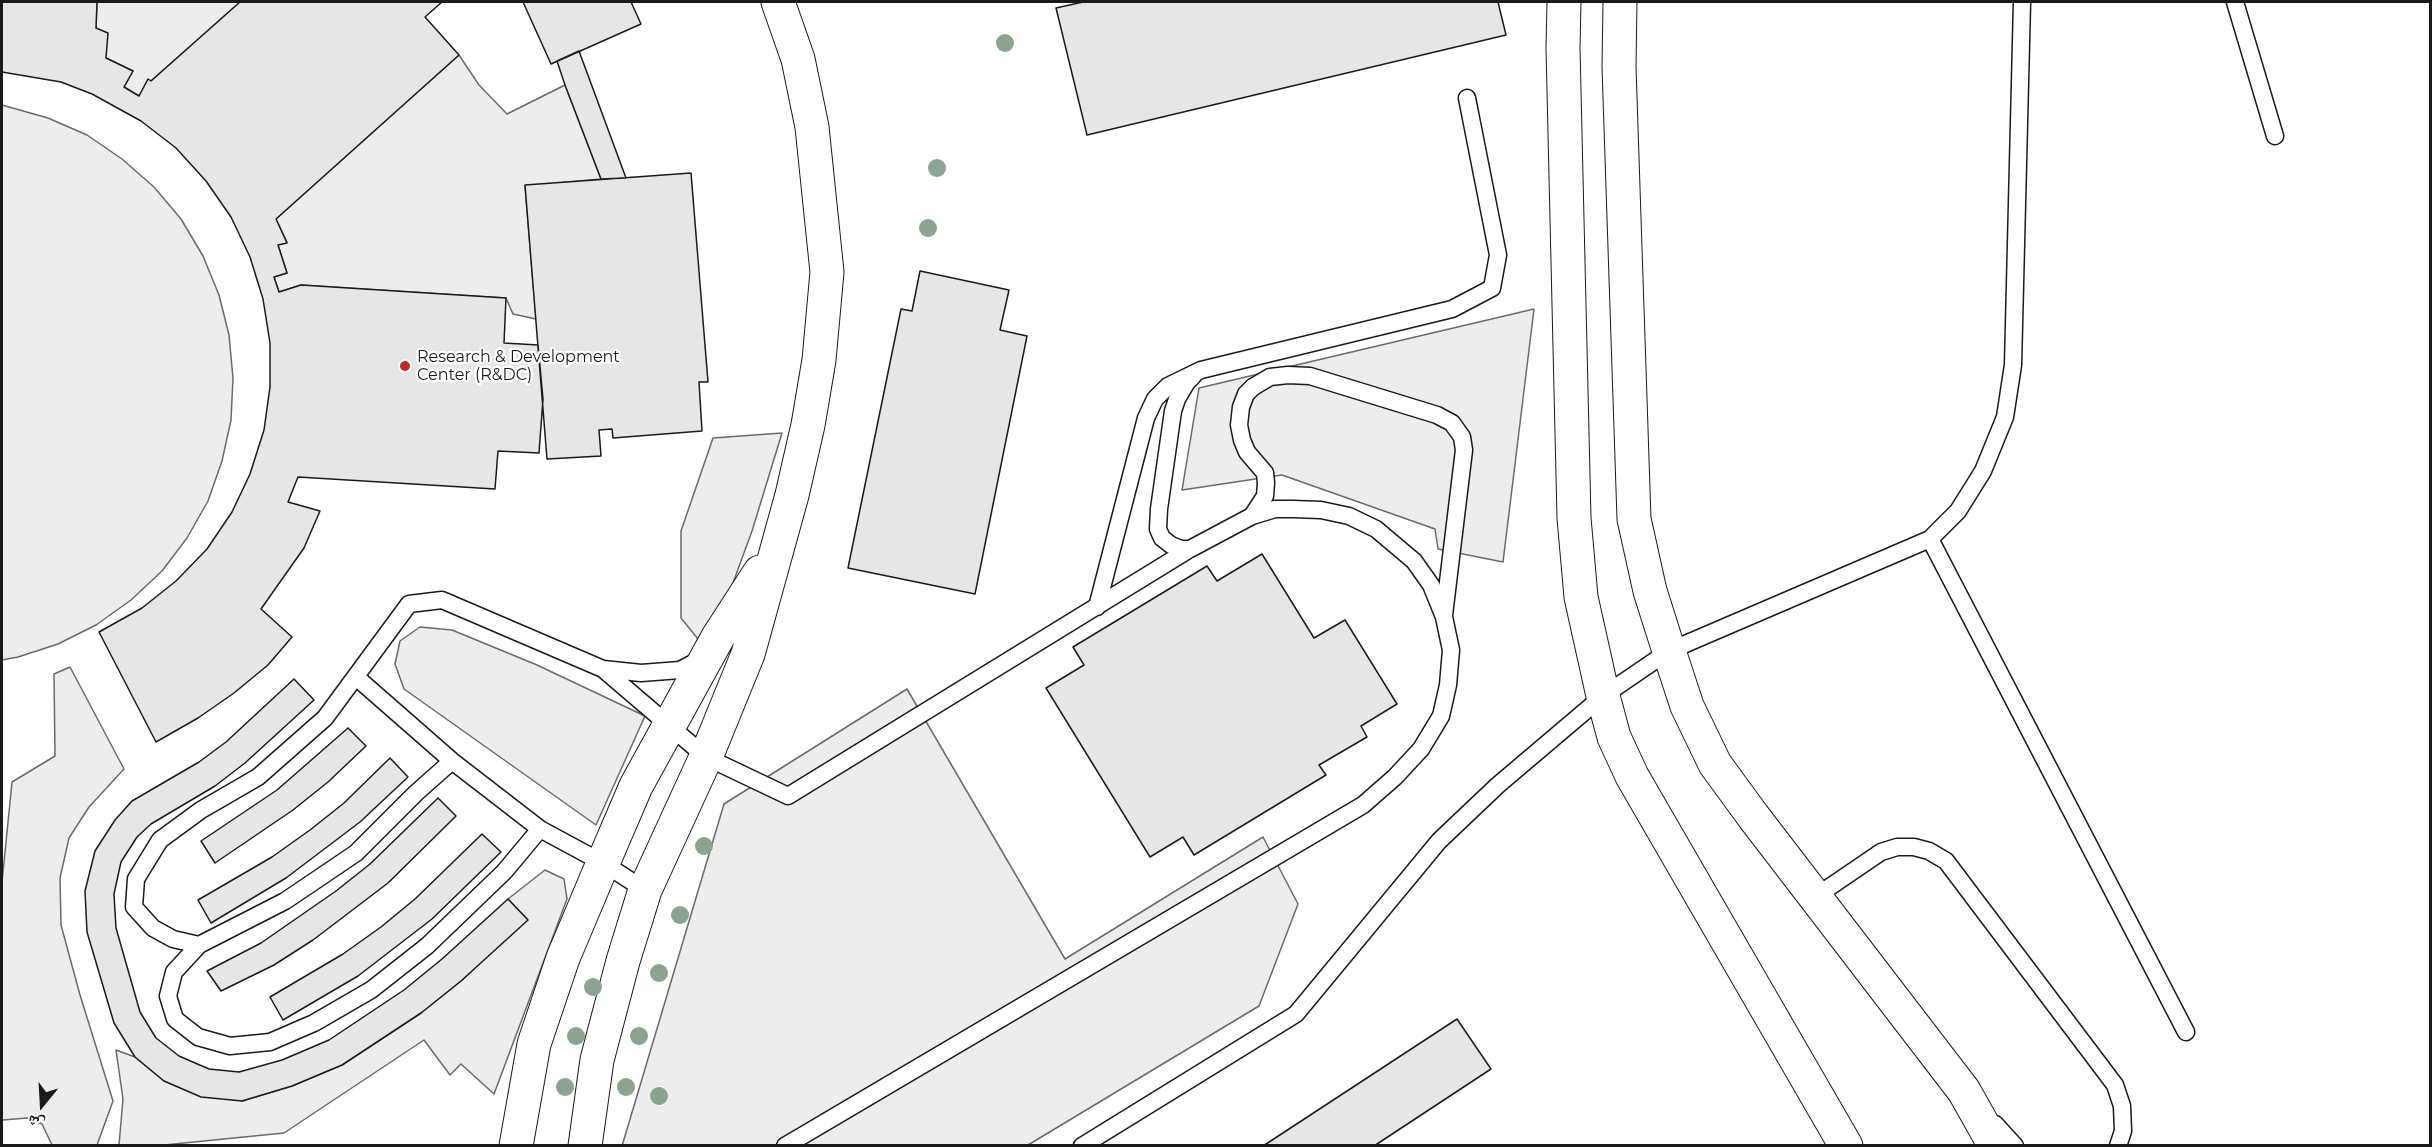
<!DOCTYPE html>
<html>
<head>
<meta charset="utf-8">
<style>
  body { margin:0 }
  #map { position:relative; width:2432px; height:1147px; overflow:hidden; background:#fff; font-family:Montserrat,"Noto Naskh Arabic",sans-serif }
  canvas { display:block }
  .frame { position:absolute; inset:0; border:3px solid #1a1a1a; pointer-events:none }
  .north { position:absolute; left:12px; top:1075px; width:60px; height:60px; -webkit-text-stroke:4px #fff; paint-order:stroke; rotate:198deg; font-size:16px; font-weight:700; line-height:24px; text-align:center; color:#1a1a1a }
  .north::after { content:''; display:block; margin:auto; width:21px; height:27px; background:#1a1a1a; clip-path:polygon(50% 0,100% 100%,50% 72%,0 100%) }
</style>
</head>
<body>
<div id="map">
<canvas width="2432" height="1147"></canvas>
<div class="frame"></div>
<div class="north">ش</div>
</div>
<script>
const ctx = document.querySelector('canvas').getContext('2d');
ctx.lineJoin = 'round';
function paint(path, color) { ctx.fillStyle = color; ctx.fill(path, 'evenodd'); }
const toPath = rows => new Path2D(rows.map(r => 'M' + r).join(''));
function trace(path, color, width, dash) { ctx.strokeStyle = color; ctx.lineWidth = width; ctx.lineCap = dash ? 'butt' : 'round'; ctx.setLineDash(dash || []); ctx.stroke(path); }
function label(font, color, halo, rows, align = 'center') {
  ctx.font = font + ' Montserrat,sans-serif'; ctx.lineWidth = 4.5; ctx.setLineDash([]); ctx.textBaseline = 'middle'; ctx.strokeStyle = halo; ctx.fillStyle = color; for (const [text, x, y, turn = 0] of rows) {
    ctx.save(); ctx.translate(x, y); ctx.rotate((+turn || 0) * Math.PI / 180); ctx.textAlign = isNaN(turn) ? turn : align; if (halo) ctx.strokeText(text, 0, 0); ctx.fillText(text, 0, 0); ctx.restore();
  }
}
const built = toPath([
  [97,2,240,2,151,81,148,80,139,96,124,87,133,71,106,58,96,28,97,2],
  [459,55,479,85,507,114,565,85,601,179,525,186,536,319,513,314,506,298,301,285,279,292,274,277,287,273,278,245,287,242,276,219,459,55],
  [2,105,48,118,87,135,122,159,154,187,181,219,203,256,219,295,229,335,233,378,231,420,222,461,208,501,187,538,162,571,131,600,96,625,58,644,18,657,2,660,2,105],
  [1534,309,1503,562,1438,549,1435,529,1282,475,1182,490,1199,388,1534,309],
  [782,433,752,531,726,602,698,639,681,618,681,531,713,438,782,433],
  [420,627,452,630,537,665,645,716,596,825,404,689,395,664,400,641,420,627],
  [70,667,124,769,89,807,69,838,60,878,61,925,80,995,113,1101,97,1145,52,1145,42,1124,28,1118,2,1120,2,882,12,782,55,756,54,674,70,667],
  [907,689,1065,959,1263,837,1298,904,1259,1006,1028,1145,622,1146,724,804,907,689],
  [545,870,564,879,567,899,494,1094,461,1064,450,1075,424,1040,284,1133,164,1145,119,1145,123,1099,116,1050,135,1057,164,1081,242,1101,292,1086,342,1065,421,1013,461,981,527,919,508,899,545,870]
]);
paint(built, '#ededed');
trace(built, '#6a6a6a', 1.5);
const building = toPath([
  [2,2,97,2,96,28,108,33,106,58,133,71,124,87,139,96,148,79,151,81,240,2,442,2,425,17,459,55,276,219,287,243,278,245,287,273,274,277,279,292,301,285,506,298,504,343,538,345,543,399,539,453,498,451,495,489,298,477,288,502,320,511,304,548,261,609,292,637,268,665,234,693,198,718,156,742,99,632,142,608,176,581,207,549,232,512,250,474,264,430,270,387,270,343,263,299,250,257,231,217,206,181,176,148,141,121,92,94,61,82,2,72,2,2],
  [523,2,631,2,641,24,551,64,523,2],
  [1083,2,1498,2,1506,35,1087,135,1056,8,1083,2],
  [579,51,626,178,601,179,565,85,557,61,579,51],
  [691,173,708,382,699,382,702,431,613,438,612,429,599,430,601,456,547,459,525,185,691,173],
  [920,271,1009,290,1000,330,1027,336,975,594,848,568,901,309,912,311,920,271],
  [1262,554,1314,638,1345,620,1397,704,1361,726,1367,737,1319,765,1326,775,1194,855,1183,837,1150,857,1046,688,1084,665,1073,647,1207,566,1217,581,1262,554],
  [294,679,314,700,245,763,215,786,151,824,137,837,121,862,114,894,116,928,140,1012,156,1038,179,1056,209,1069,239,1072,282,1060,329,1040,404,990,442,959,508,899,528,920,461,981,421,1013,342,1065,292,1086,242,1101,201,1097,164,1081,135,1057,114,1023,87,932,85,891,95,851,115,820,132,801,199,762,226,742,294,679],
  [348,728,366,746,328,782,293,810,215,863,201,841,277,790,348,728],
  [390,758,408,777,360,822,286,878,211,923,198,900,272,857,310,830,344,803,390,758],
  [438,798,456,816,388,883,313,940,274,965,221,991,207,971,261,943,336,891,370,864,438,798],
  [482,834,501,852,432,919,358,976,283,1020,270,997,343,954,381,927,415,899,482,834],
  [1457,1019,1491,1069,1374,1146,1263,1146,1457,1019]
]);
paint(building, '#e6e6e6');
trace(building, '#1a1a1a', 1.5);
const service = toPath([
  [2235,2,2275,136],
  [1252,516,1265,496,1266,483,1265,473,1247,452,1242,440,1239,425,1241,407,1246,394,1253,387,1270,377,1288,375,1310,376,1437,415,1452,423,1462,437,1464,450,1444,615],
  [1930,539,2186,1032],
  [1190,549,1181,549,1171,545,1162,538,1158,529,1159,509,1173,411,1177,399,1187,382,1193,376],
  [1097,607,1146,418,1155,399,1168,386,1201,370,1452,309,1492,288,1498,255,1467,98],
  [603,669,641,673,680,670,701,659],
  [356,677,452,761,540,829,603,863,645,890],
  [452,761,416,793,356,853,285,901,199,945,174,972,168,996,175,1019,198,1037,230,1046,270,1042,314,1023,371,990,427,946,504,872,540,829],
  [1815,897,1881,852,1897,847,1914,847,1929,851,1946,861,2115,1085,2122,1106,2123,1131,2118,1146],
  [199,945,173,939,153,928,134,907,136,879,160,840,201,810,258,777,325,718,409,604,442,600,603,669,706,757,788,796,1190,549,1252,516,1275,509,1293,509,1321,510,1349,516,1376,529,1414,561,1431,585,1444,617,1451,650,1448,685,1441,716,1421,749,1395,777,1363,805,785,1146],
  [1995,1124,2015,1146],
  [1082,1146,1296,1014,1439,841,1498,785,1603,696,1669,651,1930,539,1958,511,1983,471,2005,417,2013,365,2022,2]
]);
const minor = toPath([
  [1564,2,1563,48,1574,518,1581,597,1603,696,1614,737,1632,776,1846,1146],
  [1620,2,1619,67,1634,519,1650,591,1669,651,1687,706,1715,764,1753,816,1964,1091,1995,1146],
  [516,1146,534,1044,563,958,603,863,636,786,718,637,760,572],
  [585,1146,597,1060,623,961,645,890,706,757,748,654,792,495,808,425,819,360,827,272,812,127,798,59,778,2]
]);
trace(service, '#1a1a1a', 19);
trace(minor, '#1a1a1a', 35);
trace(service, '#fff', 16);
trace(minor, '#fff', 33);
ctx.fillStyle = '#8aa48f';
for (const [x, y] of [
  [1005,43],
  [937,168],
  [928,228],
  [704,846],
  [680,915],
  [659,973],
  [593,987],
  [576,1036],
  [639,1036],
  [565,1087],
  [626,1087],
  [659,1096]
]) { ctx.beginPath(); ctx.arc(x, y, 9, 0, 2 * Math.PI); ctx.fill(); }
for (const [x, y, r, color] of [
  [405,366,6,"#c62828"]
]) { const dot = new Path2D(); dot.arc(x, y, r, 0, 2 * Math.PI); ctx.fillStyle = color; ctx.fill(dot); trace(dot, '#fff', 2); }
label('16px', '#1a1a1a', '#fff', [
  ["Research & Development",417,357],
  ["Center (R&DC)",417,375]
], 'left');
</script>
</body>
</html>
